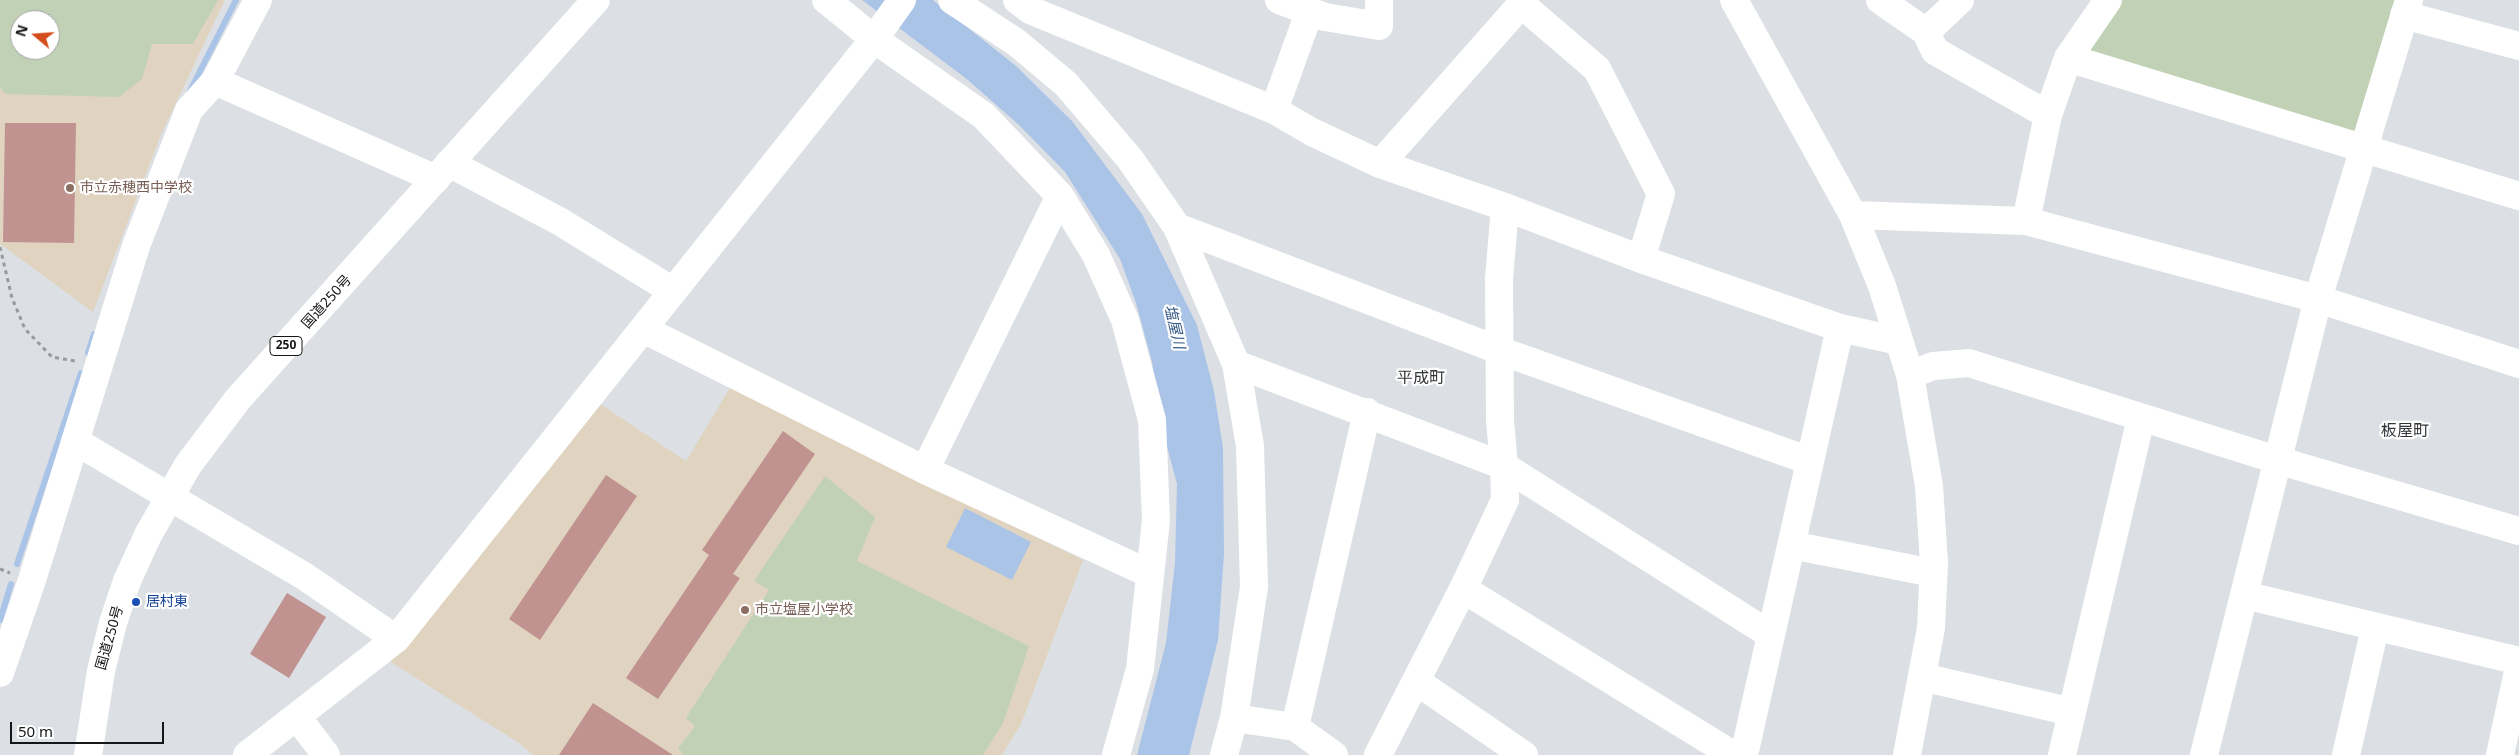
<!DOCTYPE html>
<html>
<head>
<meta charset="utf-8">
<style>
  body { margin:0 }
  #map { position:relative; width:2519px; height:755px; overflow:hidden; background:#dce0e4; font-family:"Noto Sans",sans-serif }
  canvas { display:block }
  .north { position:absolute; left:10px; top:10px; width:50px; height:50px; box-sizing:border-box; background:#fff; border:1px solid #a1a2a2; border-radius:50%; rotate:288deg; font-size:14px; font-weight:700; line-height:20px; text-align:center; color:#141617 }
  .north::after { content:''; display:block; margin:auto; width:18px; height:22px; background:#d44d1c; clip-path:polygon(50% 0,100% 100%,50% 72%,0 100%) }
  .scale { position:absolute; left:10px; top:722px; width:154px; height:22px; box-sizing:border-box; border:2px solid #141617; border-top:0; padding-left:6px; font-size:15px; line-height:18px; white-space:nowrap; color:#141617; -webkit-text-stroke:4px #fff; paint-order:stroke }
</style>
</head>
<body>
<div id="map">
<canvas width="2519" height="755"></canvas>
<div class="north">N</div>
<div class="scale">50 m</div>
</div>
<script>
const ctx = document.querySelector('canvas').getContext('2d');
ctx.lineJoin = 'round';
function paint(path, color) { ctx.fillStyle = color; ctx.fill(path, 'evenodd'); }
const toPath = rows => new Path2D(rows.map(r => 'M' + r).join(''));
function trace(path, color, width, dash) { ctx.strokeStyle = color; ctx.lineWidth = width; ctx.lineCap = dash ? 'butt' : 'round'; ctx.setLineDash(dash || []); ctx.stroke(path); }
function label(font, color, halo, rows, align = 'center') {
  ctx.font = font + ' "Noto Sans","Noto Sans JP",sans-serif'; ctx.lineWidth = 4.5; ctx.setLineDash([]); ctx.textBaseline = 'middle'; ctx.strokeStyle = halo; ctx.fillStyle = color; for (const [text, x, y, turn = 0] of rows) {
    ctx.save(); ctx.translate(x, y); ctx.rotate((+turn || 0) * Math.PI / 180); ctx.textAlign = isNaN(turn) ? turn : align; if (halo) ctx.strokeText(text, 0, 0); ctx.fillText(text, 0, 0); ctx.restore();
  }
}
paint(toPath([
  [0,0,225,0,162,132,93,312,0,244],
  [20,20,50,20,50,50,20,50],
  [731,386,1083,560,1021,724,1002,755,533,755,519,743,386,659,596,401,686,461]
]), '#e0d4c0');
paint(toPath([
  [0,0,218,0,193,44,152,44,142,79,119,97,5,94,0,87],
  [20,20,50,20,50,50,20,50],
  [2116,0,2400,0,2363,125,2350,133,2090,54,2086,43],
  [825,476,875,517,857,561,1029,646,1003,723,983,755,684,755,678,749,695,726,686,718,769,590,754,581]
]), '#c1d1b5');
paint(toPath([
  [862,0,933,0,1016,66,1072,121,1142,214,1197,325,1214,391,1223,448,1224,554,1218,640,1189,755,1137,755,1166,643,1175,563,1177,484,1162,428,1152,362,1136,303,1120,259,1065,172,1020,126,968,80],
  [965,508,1031,542,1012,580,946,547]
]), '#aac4e7');
trace(toPath([
  [189,93,236,0],
  [88,353,94,334],
  [17,564,81,373],
  [0,620,11,584]
]), '#aac4e7', 6);
paint(toPath([
  [5,123,76,123,74,243,3,242],
  [783,431,815,454,733,574,740,578,658,699,626,678,709,555,702,550],
  [606,475,637,496,540,640,509,619],
  [287,593,326,617,289,678,250,654],
  [593,703,673,755,559,755]
]), '#c19390');
trace(toPath([
  [0,247,12,298,25,329,52,357,75,361],
  [0,569,10,573]
]), '#979a9d', 3, [4, 4]);
trace(toPath([
  [826,0,874,39,984,116,1060,196,1096,255,1125,320,1152,420,1156,520,1140,669,1116,755],
  [952,0,1017,43,1066,84,1130,159,1177,227,1236,364,1250,446,1254,587,1234,718,1224,755],
  [1017,0,1030,10,1274,110,1312,132,1380,164,1505,207,1641,259,1840,328,1899,341],
  [1279,0,1325,17,1379,26,1379,0],
  [1734,0,1853,215,1882,286,1910,375,1929,486,1934,563,1931,628,1907,755],
  [1880,0,1926,32,1935,51,2048,115],
  [1520,3,1597,69,1661,194,1641,259],
  [2404,15,2519,46],
  [1926,32,1960,0],
  [2068,58,2519,196],
  [215,81,436,179],
  [1274,110,1310,10],
  [449,163,559,221,673,291],
  [1380,164,1525,0],
  [1853,215,2026,221,2318,299,2519,364],
  [2026,221,2048,115,2068,58,2108,0],
  [1177,227,1501,351,1810,461],
  [643,329,925,470,1150,574],
  [1236,364,1504,466,1771,635],
  [1910,375,1933,366,1969,363,2277,460,2519,531],
  [75,441,304,576,396,639],
  [925,470,1060,196],
  [1791,545,1933,573],
  [1463,589,1733,755],
  [2244,595,2519,661],
  [0,673,32,580,136,246,189,110,215,81,258,0],
  [1922,677,2072,712],
  [1416,681,1524,755],
  [297,717,326,755],
  [1234,718,1295,727,1334,755],
  [1295,727,1367,412],
  [247,755,396,639,874,39,902,0],
  [1378,755,1463,589,1505,500,1504,466,1500,420,1499,279,1505,207],
  [1744,755,1840,328],
  [2062,755,2141,418],
  [2204,755,2318,299,2409,0],
  [2346,755,2375,628],
  [2500,755,2519,667]
]), '#fff', 28);
trace(toPath([
  [88,755,101,671,113,623,127,581,148,535,188,465,238,399,596,0]
]), '#fff', 28);
for (const [x, y, r, color] of [
  [70,188,5,"#8d6e63"],
  [136,602,5,"#1a4fb4"],
  [745,610,5,"#8d6e63"]
]) { const dot = new Path2D(); dot.arc(x, y, r, 0, 2 * Math.PI); ctx.fillStyle = color; ctx.fill(dot); trace(dot, '#fff', 2); }
for (const [x, y, w] of [
  [286,346,32]
]) { const box = new Path2D(); box.roundRect(x - w / 2, y - 9.5, w, 19, 4); ctx.fillStyle = '#fff'; ctx.fill(box); trace(box, '#141617', 1); }
label('bold 12px', '#141617', null, [
  ["250",286,346]
]);
label('14px', '#785e54', '#fff', [
  ["市立赤穂西中学校",80,188],
  ["市立塩屋小学校",755,610]
], 'left');
label('14px', '#141617', '#fff', [
  ["国道250号",327,302,-48],
  ["国道250号",110,638,-74]
]);
label('14px', '#164399', '#fff', [
  ["居村東",146,602]
], 'left');
label('italic 15px', '#345886', '#fff', [
  ["塩屋川",1174,327,77]
]);
label('16px', '#333639', '#fff', [
  ["平成町",1421,378],
  ["板屋町",2405,431]
]);
</script>
</body>
</html>
